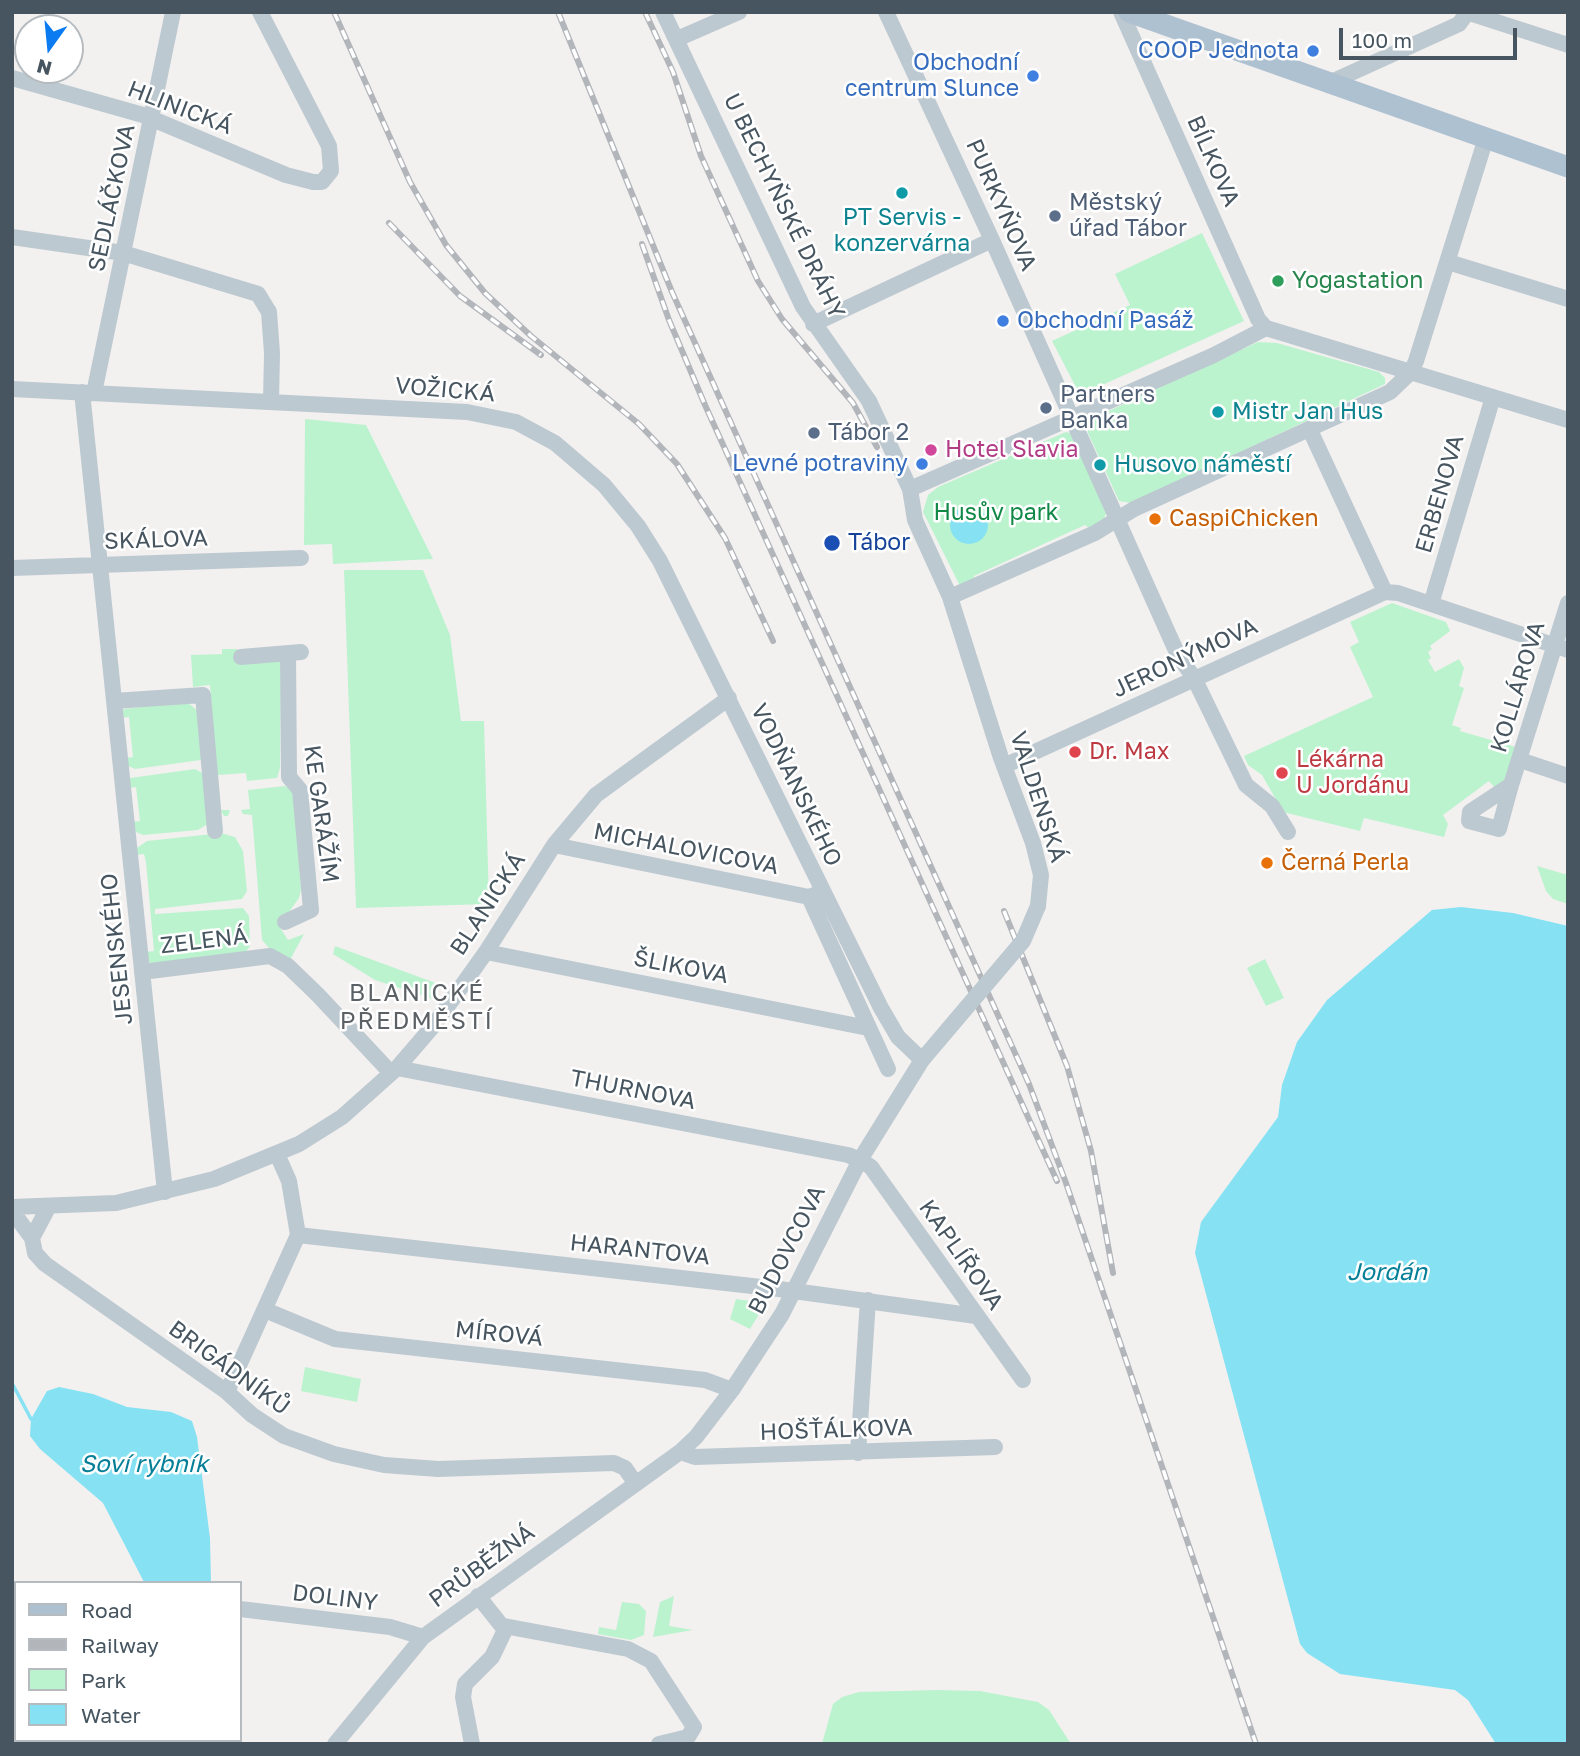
<!DOCTYPE html>
<html>
<head>
<meta charset="utf-8">
<style>
  body { margin:0 }
  #map { position:relative; width:1580px; height:1756px; overflow:hidden; background:#f3f0f0; font-family:"Golos Text",sans-serif }
  canvas { display:block }
  .frame { position:absolute; inset:0; border:14px solid #46555f; pointer-events:none }
  .legend { position:absolute; left:14px; top:1581px; width:228px; height:161px; box-sizing:border-box; background:#fff; border:2px solid #b5bbbf; margin:0; padding:9px 12px; list-style:none; font-size:21px; color:#46555f }
  .legend li { display:flex; align-items:center; gap:14px; height:35px }
  .legend b { width:35px; border:2px solid #b5bbbf }
  .north { position:absolute; left:14px; top:14px; width:70px; height:70px; box-sizing:border-box; background:#fff; border:2px solid #b5bbbf; border-radius:50%; rotate:195deg; font-size:19px; font-weight:700; line-height:28px; text-align:center; color:#46555f }
  .north::after { content:''; display:block; margin:auto; width:24px; height:32px; background:#0b7bf2; clip-path:polygon(50% 0,100% 100%,50% 72%,0 100%) }
  .scale { position:absolute; left:1339px; top:28px; width:178px; height:32px; box-sizing:border-box; border:4px solid #46555f; border-top:0; padding-left:9px; font-size:21px; line-height:24px; white-space:nowrap; color:#46555f; -webkit-text-stroke:5px #fff; paint-order:stroke }
</style>
</head>
<body>
<div id="map">
<canvas width="1580" height="1756"></canvas>
<div class="frame"></div>
<ul class="legend">
<li><b style="height:9px;background:#aec1d1"></b>Road</li>
<li><b style="height:9px;background:#b2b6bb"></b>Railway</li>
<li><b style="height:19px;background:#bcf3cf"></b>Park</li>
<li><b style="height:19px;background:#86e2f3"></b>Water</li>
</ul>
<div class="north">N</div>
<div class="scale">100 m</div>
</div>
<script>
const ctx = document.querySelector('canvas').getContext('2d');
ctx.lineJoin = 'round';
function paint(path, color) { ctx.fillStyle = color; ctx.fill(path, 'evenodd'); }
const toPath = rows => new Path2D(rows.map(r => 'M' + r).join(''));
function trace(path, color, width, dash) { ctx.strokeStyle = color; ctx.lineWidth = width; ctx.lineCap = dash ? 'butt' : 'round'; ctx.setLineDash(dash || []); ctx.stroke(path); }
function label(font, color, halo, rows, align = 'center') {
  ctx.font = font + ' "Golos Text",sans-serif'; ctx.lineWidth = 5; ctx.setLineDash([]); ctx.textBaseline = 'middle'; ctx.strokeStyle = halo; ctx.fillStyle = color; for (const [text, x, y, turn = 0] of rows) {
    ctx.save(); ctx.translate(x, y); ctx.rotate((+turn || 0) * Math.PI / 180); ctx.textAlign = isNaN(turn) ? turn : align; if (halo) ctx.strokeText(text, 0, 0); ctx.fillText(text, 0, 0); ctx.restore();
  }
}
paint(toPath([
  [1202,233,1244,321,1080,395,1052,341,1130,305,1115,274],
  [1258,342,1277,343,1379,372,1385,378,1385,384,1132,503,1119,501,1088,433,1087,421],
  [305,419,366,425,433,559,333,564,332,544,304,545],
  [1066,432,1073,434,1106,513,1104,520,1089,528,1085,525,974,576,976,581,960,586,923,512,928,495,938,487],
  [344,570,423,570,450,635,461,721,484,721,489,904,356,908],
  [1392,603,1446,622,1450,631,1430,646,1432,649,1428,652,1431,658,1428,660,1435,672,1459,659,1464,668,1459,686,1464,688,1452,725,1461,728,1460,731,1519,748,1508,776,1501,783,1494,787,1489,781,1443,815,1448,824,1444,837,1364,818,1360,831,1283,812,1262,775,1248,765,1244,756,1373,697,1350,647,1359,642,1350,622],
  [222,649,237,649,239,662,277,660,281,663,280,768,277,778,247,781,246,773,218,775,220,810,230,810,228,816,224,816,219,808,210,685,193,687,191,655,222,654],
  [187,702,198,711,201,760,135,769,126,765,124,758,133,757,129,717,120,718,124,709],
  [195,769,204,774,209,823,198,830,143,835,136,832,131,822,140,821,136,787,127,788,130,778],
  [285,786,294,792,301,890,299,898,279,926,288,940,304,934,290,960,270,949,262,940,252,815,243,814,241,810,250,809,248,790],
  [221,833,235,837,243,851,247,891,242,899,155,909,155,914,243,908,249,916,250,946,245,953,164,965,150,963,145,952,154,951,146,862,144,854,134,855,134,850,147,841],
  [1537,866,1568,875,1568,904,1553,899,1546,891],
  [335,946,441,985,433,999,375,980,333,954],
  [1265,959,1284,998,1266,1006,1247,968],
  [736,1299,758,1302,761,1311,750,1329,730,1319],
  [305,1367,361,1379,357,1402,301,1391],
  [674,1596,669,1626,693,1630,653,1637,660,1602],
  [622,1602,639,1604,646,1611,644,1635,631,1640,598,1634,599,1627,616,1630],
  [937,1690,980,1691,1038,1702,1049,1710,1071,1744,822,1744,833,1704,842,1697,859,1692]
]), '#bcf3cf');
paint(toPath([
  '950 525a19 19 0 1 1 38 0a19 19 0 1 1-38 0Z',
  [1461,907,1513,913,1568,926,1568,1744,1496,1744,1468,1700,1455,1690,1340,1674,1307,1653,1300,1644,1195,1253,1201,1222,1278,1117,1282,1085,1297,1042,1327,1000,1432,910],
  [59,1387,93,1394,127,1407,171,1412,192,1421,197,1437,210,1538,211,1583,144,1582,103,1503,40,1449,30,1436,31,1419,47,1391]
]), '#86e2f3');
trace(toPath([
  [12,1383,31,1419]
]), '#86e2f3', 3.5);
trace(toPath([
  [663,12,803,307,869,401,910,489,915,520,950,597,1001,758,1033,843,1041,875,1038,906],
  [886,12,992,240,1178,655,1194,678,1246,785,1272,806,1288,832],
  [1121,12,1258,319,1266,328],
  [1466,12,1568,45],
  [677,39,739,12],
  [12,78,143,115,286,175,313,182,322,182,331,171,329,146,260,12],
  [1329,83,1459,24,1467,13],
  [12,237,123,253,258,294,269,312,272,353,271,401],
  [1448,262,1568,299],
  [813,324,992,240],
  [12,389,467,412,516,422,555,443,604,485,638,526,660,561,881,1008,898,1037,922,1060,860,1160,782,1314,732,1390,696,1437,680,1452,423,1637,335,1744],
  [82,392,165,1192],
  [94,393,173,12],
  [1310,430,1385,592],
  [910,489,1214,355,1266,328,1568,420],
  [12,568,301,558],
  [950,597,1095,533,1134,509,1390,392,1411,372,1416,361,1486,138],
  [1431,604,1493,397],
  [241,657,301,652],
  [114,701,203,695,215,831],
  [1520,760,1568,776],
  [1004,766,1385,592,1398,593,1568,650],
  [1511,785,1568,603],
  [1511,785,1499,829,1469,821,1470,812,1511,785],
  [554,845,809,897],
  [817,894,809,897,888,1069],
  [285,922,311,910,300,790,289,777,288,653],
  [486,952,868,1028],
  [142,972,270,956,288,966,318,995,391,1073],
  [397,1068,848,1155,860,1160,871,1167,1023,1380],
  [49,1206,32,1238,35,1253,45,1264,227,1392,252,1415,284,1436,334,1454,384,1465,438,1469,614,1463,625,1468,636,1484],
  [12,1207,116,1203,214,1179,299,1144,342,1117,397,1068,434,1025,486,952,554,845,596,795,729,698],
  [12,1211,32,1238],
  [298,1235,779,1289,976,1316],
  [265,1310,335,1339,705,1380,732,1390],
  [227,1392,298,1235,289,1181,277,1154],
  [680,1452,695,1457,995,1447],
  [858,1453,868,1300],
  [240,1609,390,1627,423,1637],
  [504,1626,628,1649,651,1661,694,1727,688,1737,659,1744],
  [472,1744,463,1697,465,1684,492,1657,505,1630,478,1596]
]), '#bdc9d0', 16);
trace(toPath([
  [1129,12,1568,167],
  [12,1605,16,1613],
  [72,1740,73,1744]
]), '#aec1d1', 21);
const rail = toPath([
  [334,12,410,182,446,245,485,293,531,336,639,424,677,464,725,538,773,641],
  [558,12,672,292,1029,1084,1066,1183,1256,1744],
  [645,12,673,72,701,156,758,281,782,319,853,403,877,447],
  [389,223,460,296,541,355],
  [642,244,669,320,705,405,1057,1181],
  [1004,911,1067,1066,1091,1151,1113,1273]
]);
trace(rail, '#b2b6bb', 6);
trace(rail, '#fff', 3.5, [10]);
trace(toPath([
  [922,1060,1023,941,1038,906]
]), '#bdc9d0', 16);
for (const [x, y, r, color] of [
  [1313,51,7,"#3f7fe0"],
  [1033,76,7,"#3f7fe0"],
  [902,193,7,"#0f9aa8"],
  [1055,216,7,"#5c6f8a"],
  [1278,281,7,"#2e9e5b"],
  [1003,321,7,"#3f7fe0"],
  [1046,408,7,"#5c6f8a"],
  [1218,412,7,"#0f9aa8"],
  [814,433,7,"#5c6f8a"],
  [931,450,7,"#d1479c"],
  [922,464,7,"#3f7fe0"],
  [1100,465,7,"#0f9aa8"],
  [1155,519,7,"#e8710a"],
  [832,543,9,"#1a4fb4"],
  [1075,752,7,"#e0444e"],
  [1282,773,7,"#e0444e"],
  [1267,863,7,"#e8710a"]
]) { const dot = new Path2D(); dot.arc(x, y, r, 0, 2 * Math.PI); ctx.fillStyle = color; ctx.fill(dot); trace(dot, '#fff', 2.5); }
label('23px', '#366cbe', '#fff', [
  ["COOP Jednota",1299,51],
  ["Obchodní",1019,63],
  ["centrum Slunce",1019,89],
  ["Obchodní Pasáž",1017,321,"left"],
  ["Levné potraviny",908,464]
], 'right');
label('23px', '#46555f', '#fff', [
  ["HLINICKÁ",180,108,21],
  ["BÍLKOVA",1213,161,66],
  ["SEDLÁČKOVA",112,198,-78],
  ["PURKYŇOVA",1001,205,66],
  ["U BECHYŇSKÉ DRÁHY",784,206,64],
  ["VOŽICKÁ",445,390,5],
  ["ERBENOVA",1440,494,-74],
  ["SKÁLOVA",156,540,-2],
  ["JERONÝMOVA",1185,658,-25],
  ["KOLLÁROVA",1518,687,-73],
  ["VODŇANSKÉHO",796,785,64],
  ["VALDENSKÁ",1038,797,72],
  ["KE GARÁŽÍM",321,814,82],
  ["MICHALOVICOVA",686,849,11],
  ["BLANICKÁ",488,904,-57],
  ["ZELENÁ",204,941,-7],
  ["JESENSKÉHO",117,949,-96],
  ["ŠLIKOVA",681,967,11],
  ["THURNOVA",633,1090,11],
  ["HARANTOVA",640,1250,6],
  ["BUDOVCOVA",787,1250,-63],
  ["KAPLÍŘOVA",961,1255,55],
  ["MÍROVÁ",499,1334,6],
  ["BRIGÁDNÍKŮ",229,1368,36],
  ["HOŠŤÁLKOVA",836,1430,-2],
  ["PRŮBĚŽNÁ",482,1566,-36],
  ["DOLINY",335,1598,7]
]);
label('23px', '#4e5e75', '#fff', [
  ["Městský",1069,203],
  ["úřad Tábor",1069,229],
  ["Partners",1060,395],
  ["Banka",1060,421],
  ["Tábor 2",828,433]
], 'left');
label('23px', '#0d838f', '#fff', [
  ["PT Servis -",902,218,"center"],
  ["konzervárna",902,244,"center"],
  ["Mistr Jan Hus",1232,412],
  ["Husovo náměstí",1114,465]
], 'left');
label('23px', '#27864d', '#fff', [
  ["Yogastation",1292,281]
], 'left');
label('23px', '#b23c85', '#fff', [
  ["Hotel Slavia",945,450]
], 'left');
label('23px', '#108846', '#fff', [
  ["Husův park",996,513]
]);
label('23px', '#c56008', '#fff', [
  ["CaspiChicken",1169,519],
  ["Černá Perla",1281,863]
], 'left');
label('23px', '#164399', '#fff', [
  ["Tábor",848,543]
], 'left');
label('23px', '#be3a42', '#fff', [
  ["Dr. Max",1089,752],
  ["Lékárna",1296,760],
  ["U Jordánu",1296,786]
], 'left');
ctx.letterSpacing = '2px';
label('24px', '#5c6166', '#fff', [
  ["BLANICKÉ",417,993],
  ["PŘEDMĚSTÍ",417,1021]
]);
ctx.letterSpacing = '0px';
label('italic 24px', '#047f97', '#fff', [
  ["Jordán",1387,1272],
  ["Soví rybník",144,1464]
]);
</script>
</body>
</html>
